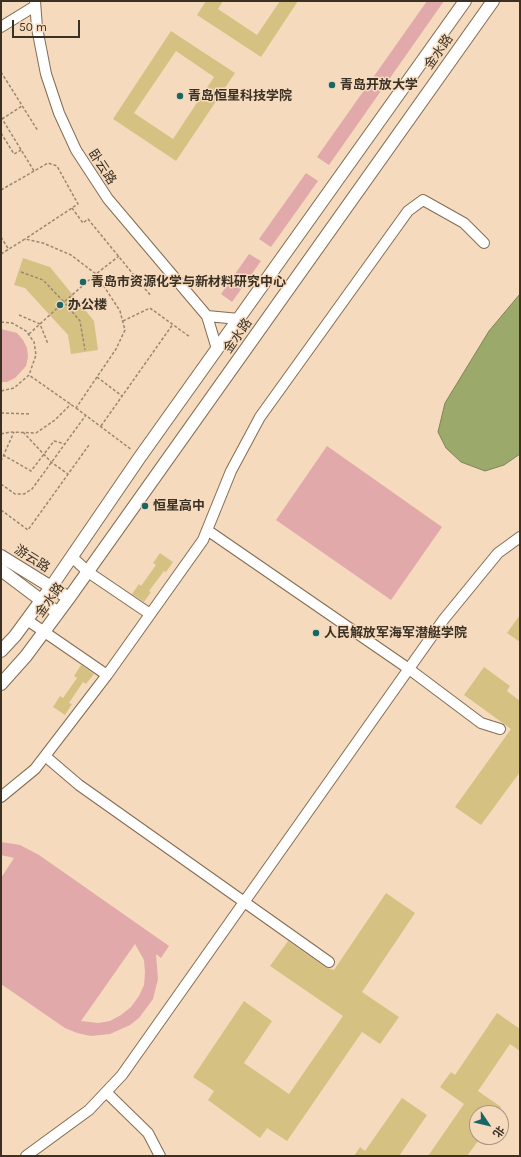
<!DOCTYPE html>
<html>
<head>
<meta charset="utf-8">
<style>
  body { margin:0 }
  #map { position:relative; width:521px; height:1157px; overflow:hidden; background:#f5dabd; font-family:Karla,"Noto Sans SC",sans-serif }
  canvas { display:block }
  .frame { position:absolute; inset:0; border:2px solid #3a3024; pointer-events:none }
  .north { position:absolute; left:469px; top:1105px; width:40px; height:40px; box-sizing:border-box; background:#f5dabd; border:1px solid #aa9680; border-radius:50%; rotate:125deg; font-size:11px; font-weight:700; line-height:16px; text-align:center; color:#3a3024 }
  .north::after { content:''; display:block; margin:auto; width:14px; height:18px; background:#186665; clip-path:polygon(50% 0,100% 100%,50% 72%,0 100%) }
  .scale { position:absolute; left:12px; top:20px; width:68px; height:18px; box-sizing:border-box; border:2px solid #3a3024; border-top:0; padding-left:5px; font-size:12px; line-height:14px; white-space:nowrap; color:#3a3024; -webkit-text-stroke:3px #f5dabd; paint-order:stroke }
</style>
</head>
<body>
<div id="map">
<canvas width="521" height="1157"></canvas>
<div class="frame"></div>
<div class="north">北</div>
<div class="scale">50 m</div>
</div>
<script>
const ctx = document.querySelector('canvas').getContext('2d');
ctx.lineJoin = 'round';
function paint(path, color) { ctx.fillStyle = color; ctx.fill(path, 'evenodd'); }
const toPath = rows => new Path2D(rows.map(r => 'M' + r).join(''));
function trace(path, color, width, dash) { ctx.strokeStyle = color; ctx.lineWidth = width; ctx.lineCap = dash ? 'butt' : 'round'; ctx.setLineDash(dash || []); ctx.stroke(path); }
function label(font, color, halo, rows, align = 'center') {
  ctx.font = font + ' Karla,"Noto Sans SC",sans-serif'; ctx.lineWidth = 3; ctx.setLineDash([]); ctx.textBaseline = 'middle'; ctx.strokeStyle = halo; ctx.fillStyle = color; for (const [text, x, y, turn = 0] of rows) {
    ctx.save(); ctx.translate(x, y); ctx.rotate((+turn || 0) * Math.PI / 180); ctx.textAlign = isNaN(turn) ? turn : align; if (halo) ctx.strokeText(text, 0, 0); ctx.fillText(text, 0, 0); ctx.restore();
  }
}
paint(toPath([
  [427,1,444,1,329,165,317,157],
  [306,173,318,181,271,247,259,239],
  [249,254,261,261,232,302,221,294],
  [1,329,17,333,23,340,27,348,28,357,26,366,15,378,7,382,1,382],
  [327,446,442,527,391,600,276,520],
  [1,842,20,845,39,855,169,946,161,958,156,954,158,979,153,999,139,1018,130,1025,110,1034,91,1036,77,1033,65,1028,1,984,1,878,14,858,1,855],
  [135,944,144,960,145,972,144,985,139,996,131,1007,121,1015,110,1021,98,1023,81,1021]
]), '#e1a9a9');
const water = toPath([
  [520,294,520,454,504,465,485,471,461,462,446,448,438,432,445,403,489,331,520,294]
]);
paint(water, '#9ba96b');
trace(water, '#7e8556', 1);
paint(toPath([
  [206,1,223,1,218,9,257,35,280,1,298,1,261,57,197,15],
  [171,31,235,73,176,161,113,119],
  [176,51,214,77,173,139,134,113],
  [23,258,50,267,94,321,98,350,71,354,68,335,25,288,14,285],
  [160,553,173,562,166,572,164,571,149,591,151,592,144,602,132,594,139,584,141,586,156,565,153,563],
  [520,615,520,642,507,633],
  [81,665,94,674,86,684,83,682,69,703,72,704,65,715,53,707,60,696,63,698,77,678,74,676],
  [484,667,510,686,507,691,520,701,520,772,481,825,455,807,511,729,464,695],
  [386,893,415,913,362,992,399,1017,380,1044,362,1032,287,1141,267,1128,260,1138,208,1100,214,1091,193,1077,244,1001,272,1021,244,1063,289,1094,343,1016,270,966,288,941,325,967,334,970],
  [497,1013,520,1029,520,1051,510,1044,478,1091,501,1107,497,1113,477,1113,477,1137,481,1137,467,1156,428,1156,464,1104,440,1087,451,1072,455,1075],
  [402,1098,427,1115,399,1156,354,1156,360,1147,365,1151]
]), '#d5c282');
const minor = toPath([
  [35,1,37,28,46,74,59,113,76,150,108,199,207,316],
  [1,27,35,6],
  [217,349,207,316,239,319],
  [207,530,409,669,481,723,500,729],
  [72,557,88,572,150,614],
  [27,620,107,675],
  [45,756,79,785,329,962],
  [1,797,35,769,107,675,203,540,231,471,260,417,408,211,423,200,464,223,484,243],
  [106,1092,148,1133,160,1156],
  [26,1156,89,1110,122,1075,444,619,498,553,520,537]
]);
const major = toPath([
  [1,556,69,598],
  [1,570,58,613],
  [1,651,15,636,51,587,140,457,465,1],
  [1,684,26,656,69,598,493,1]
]);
trace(minor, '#846c52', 12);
trace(major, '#846c52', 14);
trace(toPath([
  [1,72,38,131],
  [1,117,34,171],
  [2,119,22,106],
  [1,133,14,154,21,150],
  [1,190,48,163,57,166,78,204,25,239],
  [72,208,83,223,88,219,151,296],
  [1,237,9,250],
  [1,254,25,239,43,243,71,255,96,274,119,256],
  [21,272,43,280,64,302,96,274,120,311,125,330,116,349,76,408,29,375],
  [19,315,40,324,48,344],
  [123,321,150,308,190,337],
  [1,322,12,323,26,331,34,342,36,355,29,375,14,388,1,391],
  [29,334,64,302,80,321,85,350],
  [97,377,122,396],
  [76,408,132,450],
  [1,413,30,414],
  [101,426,173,324],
  [23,432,51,462,68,474],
  [1,434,10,432,36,433,55,420,71,404],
  [3,455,31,471,54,441,65,444],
  [1,461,14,432],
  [1,484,15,494,24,494,32,489,86,415],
  [1,510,28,530,89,445]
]), '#9a8772', 1.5, [3, 2]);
trace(minor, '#fff', 10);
trace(major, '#fff', 12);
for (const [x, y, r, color] of [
  [332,85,4,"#186665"],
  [180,96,4,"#186665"],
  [83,282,4,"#186665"],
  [60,305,4,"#186665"],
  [145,506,4,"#186665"],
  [316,633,4,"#186665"]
]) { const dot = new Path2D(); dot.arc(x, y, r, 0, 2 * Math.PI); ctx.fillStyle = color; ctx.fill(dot); trace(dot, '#f5dabd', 1.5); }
label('13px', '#3a3024', '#f5dabd', [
  ["金水路",439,52,-55],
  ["卧云路",102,167,57],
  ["金水路",238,336,-55],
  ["游云路",32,559,32],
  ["金水路",50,600,-54]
]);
label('bold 13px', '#3a3024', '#f5dabd', [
  ["青岛开放大学",340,85],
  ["青岛恒星科技学院",188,96],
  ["青岛市资源化学与新材料研究中心",91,282],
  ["办公楼",68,305],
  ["恒星高中",153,506],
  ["人民解放军海军潜艇学院",324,633]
], 'left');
</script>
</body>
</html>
